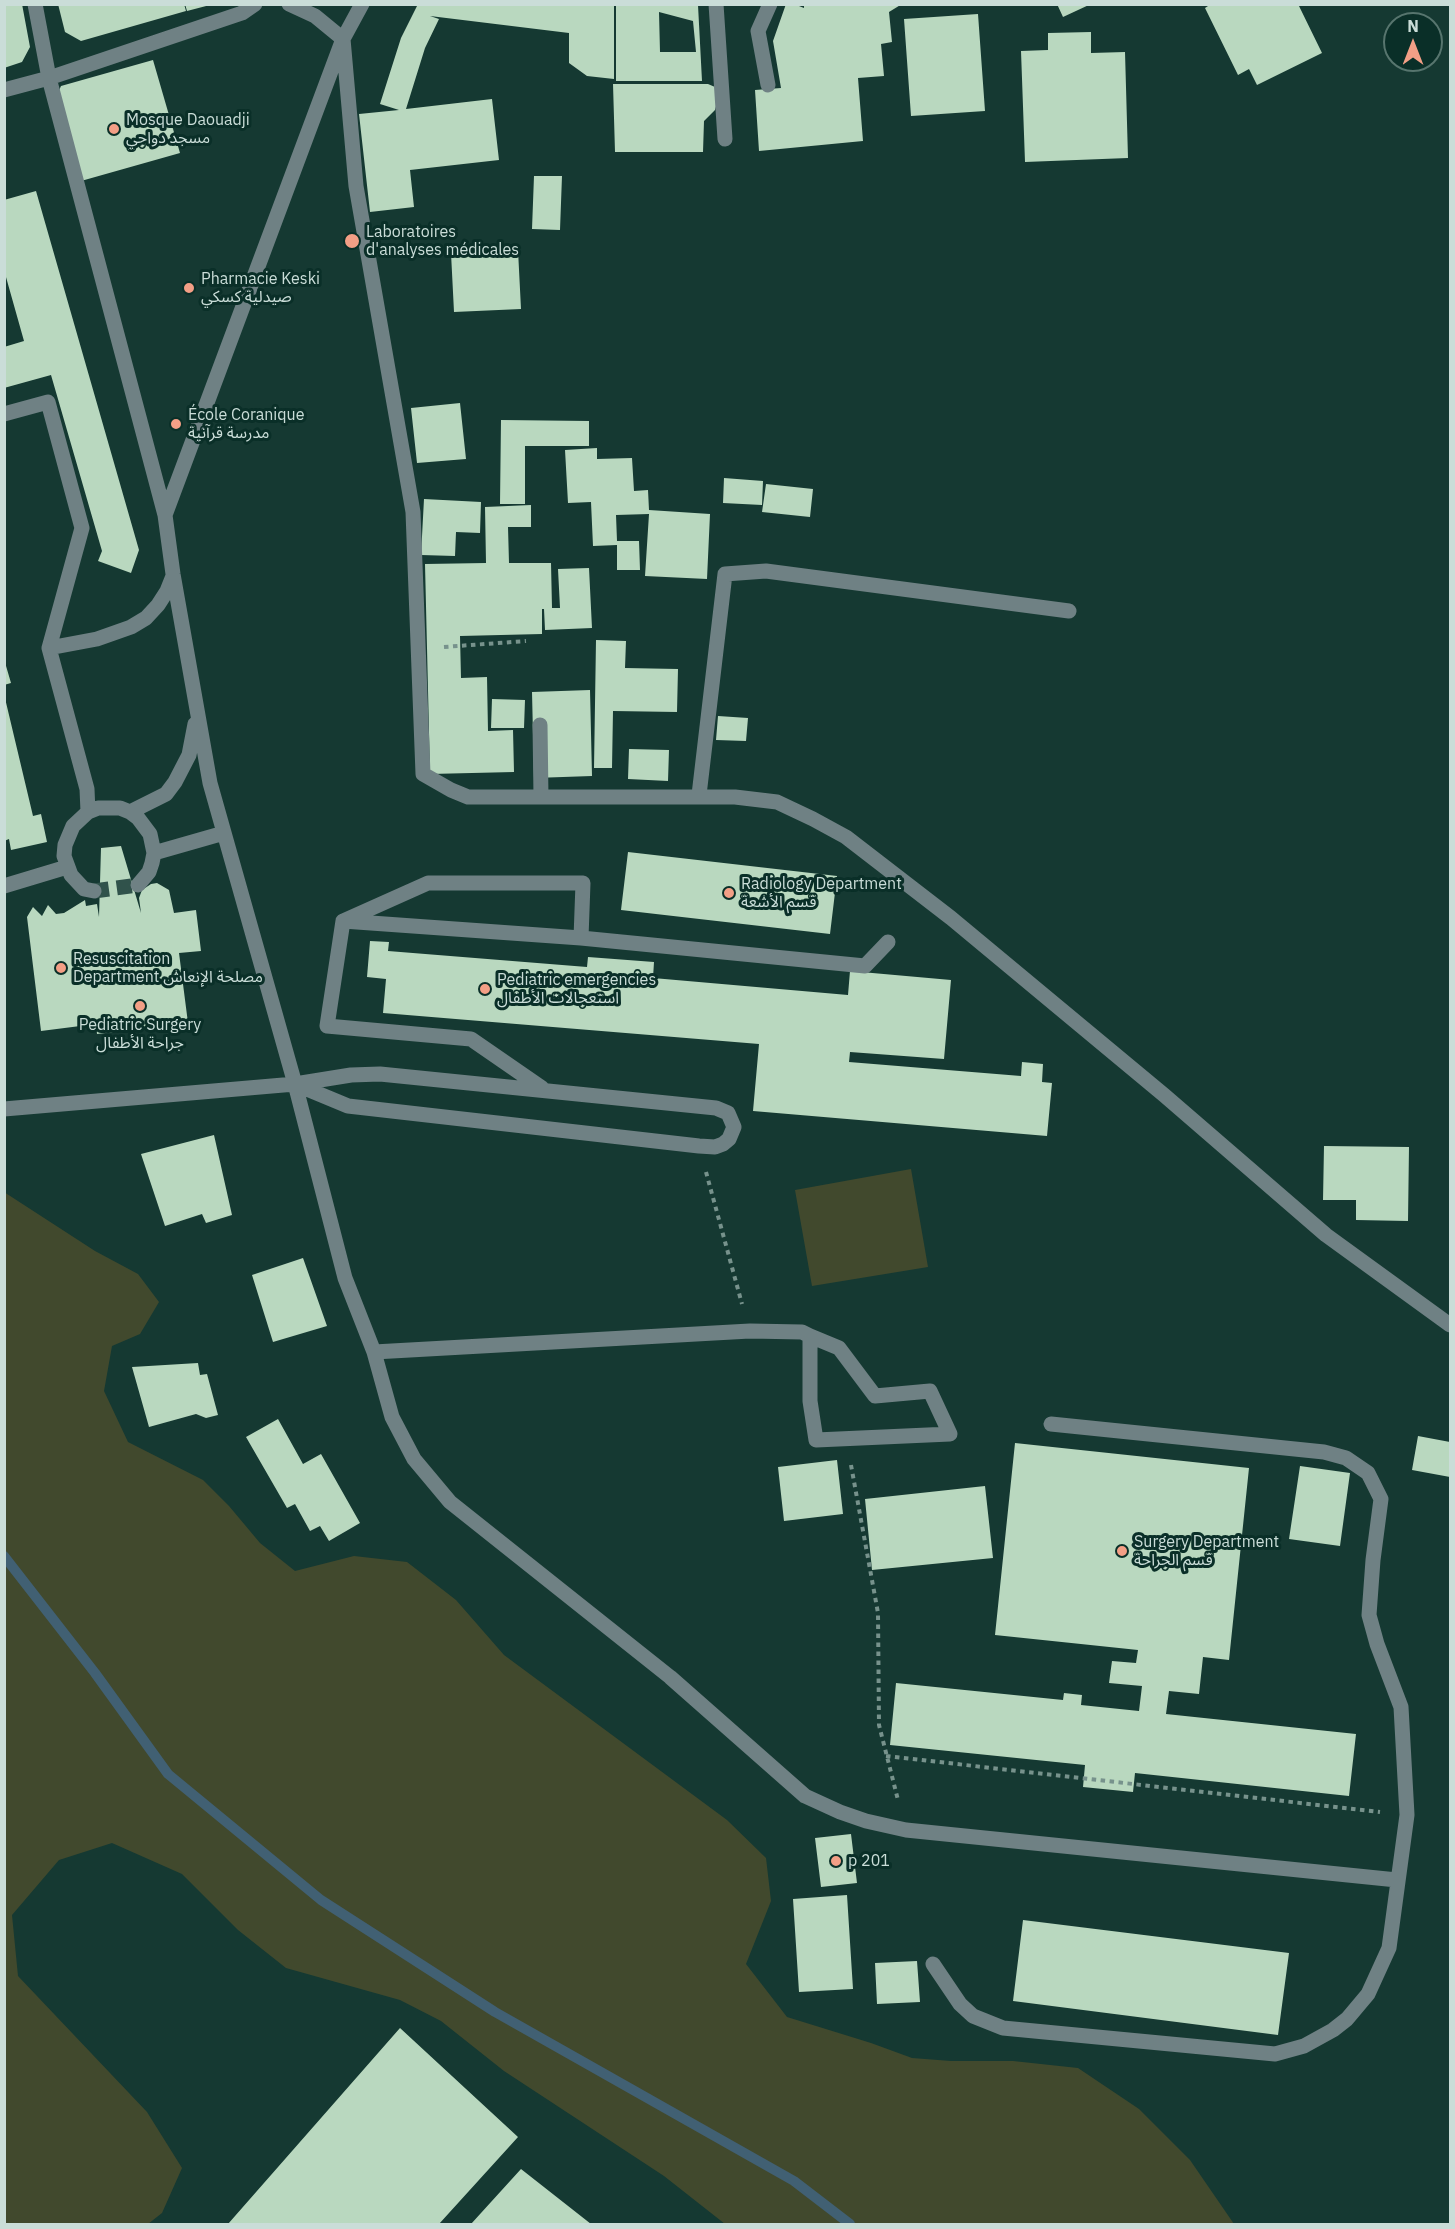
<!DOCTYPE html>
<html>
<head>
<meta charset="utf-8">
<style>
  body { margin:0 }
  #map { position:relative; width:1455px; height:2229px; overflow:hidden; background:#153932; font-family:"IBM Plex Sans",sans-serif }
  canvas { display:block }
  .frame { position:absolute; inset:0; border:6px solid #caddd8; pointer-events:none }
  .north { position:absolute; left:1383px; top:12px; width:60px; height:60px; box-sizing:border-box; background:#0a2f28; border:2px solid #57756e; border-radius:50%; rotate:0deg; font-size:16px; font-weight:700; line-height:24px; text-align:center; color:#caddd8 }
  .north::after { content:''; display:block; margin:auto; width:21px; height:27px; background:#f39f86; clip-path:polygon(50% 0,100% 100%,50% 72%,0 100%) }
</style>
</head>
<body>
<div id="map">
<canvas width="1455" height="2229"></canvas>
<div class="frame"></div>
<div class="north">N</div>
</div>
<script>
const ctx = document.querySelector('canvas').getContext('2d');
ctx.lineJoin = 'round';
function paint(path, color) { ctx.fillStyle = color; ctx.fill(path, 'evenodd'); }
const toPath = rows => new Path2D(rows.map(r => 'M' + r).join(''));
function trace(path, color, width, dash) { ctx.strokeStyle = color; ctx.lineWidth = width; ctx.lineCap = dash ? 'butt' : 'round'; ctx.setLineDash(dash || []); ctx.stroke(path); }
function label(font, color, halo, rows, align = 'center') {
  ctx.font = font + ' "IBM Plex Sans","Noto Sans Arabic",sans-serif'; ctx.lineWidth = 6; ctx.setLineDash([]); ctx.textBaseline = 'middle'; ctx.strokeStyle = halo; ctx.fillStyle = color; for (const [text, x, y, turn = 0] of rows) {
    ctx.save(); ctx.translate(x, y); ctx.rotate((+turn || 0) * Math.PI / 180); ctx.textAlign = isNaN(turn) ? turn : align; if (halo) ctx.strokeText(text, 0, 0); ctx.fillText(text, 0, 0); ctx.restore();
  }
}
paint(toPath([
  [911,1169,928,1267,812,1286,795,1190],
  [4,1192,95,1251,138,1274,159,1302,140,1334,112,1346,104,1391,128,1442,203,1480,229,1506,260,1543,295,1571,354,1556,407,1562,456,1600,504,1655,727,1820,766,1858,771,1901,746,1964,787,2017,871,2043,912,2058,951,2061,1013,2061,1078,2068,1139,2109,1190,2160,1234,2224,725,2224,664,2176,504,2071,441,2021,400,2000,286,1968,238,1930,182,1874,112,1843,59,1860,12,1915,18,1976,147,2112,182,2168,162,2213,148,2224,5,2224]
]), '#41492d');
trace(toPath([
  [4,1556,95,1673,168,1774,321,1900,495,2012,794,2181,850,2224]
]), '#416073', 10);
paint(toPath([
  [4,4,22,4,30,47,22,62,4,68],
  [58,4,184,4,186,11,81,41,65,32],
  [185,4,210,4,210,5,187,11],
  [418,4,614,4,614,79,587,76,569,63,569,33,430,16,439,19,425,48,406,109,492,99,499,160,410,170,414,207,370,212,359,114,399,110,380,104,401,38],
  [786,4,794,4,804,8,804,4,902,4,889,12,892,42,881,44,884,76,858,78,863,141,759,151,755,90,781,88,773,41],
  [1057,4,1091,4,1063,17],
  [1211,4,1302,4,1299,6,1322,53,1257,85,1249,69,1238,75,1205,8],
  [616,5,698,5,702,81,616,81],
  [659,12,693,21,696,52,660,52],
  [978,14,985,111,911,116,904,19],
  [1091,32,1091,53,1125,52,1128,158,1025,162,1021,51,1048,50,1048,33],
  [153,60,180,153,81,181,56,97,61,86],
  [613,84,708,84,715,87,717,103,715,110,704,121,703,152,615,152],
  [534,176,562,176,560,230,532,229],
  [36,191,139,550,131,573,98,561,102,551,51,375,4,388,4,347,24,341,4,270,4,200],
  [518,250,521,309,454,312,451,253],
  [460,403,466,459,417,463,411,408],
  [501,420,589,421,589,446,525,446,525,504,500,504],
  [597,448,597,459,632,458,634,491,648,490,649,510,710,514,707,579,645,576,649,514,616,515,617,541,639,541,640,570,617,570,617,545,593,546,591,502,568,503,565,450],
  [724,478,763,481,762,505,723,503],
  [766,484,813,489,810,517,762,512],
  [424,499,481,502,480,533,456,532,455,556,421,555],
  [531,505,531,527,508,527,509,563,551,563,552,608,560,608,558,569,589,568,592,628,545,630,544,609,542,609,542,634,460,636,461,678,487,677,488,731,513,730,514,772,430,774,425,564,486,563,485,507],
  [596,640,626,641,625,668,678,669,677,712,613,711,612,768,594,768],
  [4,659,11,683,4,685],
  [590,690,592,776,534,778,532,692],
  [4,694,33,816,41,814,47,842,11,850,9,839,4,841],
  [492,699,525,700,524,728,491,728],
  [718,716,748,718,746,741,716,740],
  [629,749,669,750,668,781,628,779],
  [121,846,141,913,139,898,142,890,151,884,157,883,169,890,174,913,196,910,201,951,179,953,188,1023,97,1034,96,1024,41,1031,27,917,33,907,42,916,48,905,56,914,64,913,85,900,86,906,97,904,99,917,101,848],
  [628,852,837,876,830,934,621,910],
  [370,941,389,942,388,951,587,967,588,957,654,962,653,978,848,995,850,971,951,980,944,1059,850,1052,849,1062,1021,1076,1022,1062,1043,1064,1042,1082,1052,1083,1047,1136,753,1111,759,1044,383,1013,386,979,367,977],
  [214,1135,232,1215,206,1223,202,1214,165,1226,141,1154],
  [1324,1146,1409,1147,1408,1221,1356,1220,1356,1200,1323,1200],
  [303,1258,327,1326,273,1342,252,1275],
  [198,1363,200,1375,207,1374,218,1415,206,1418,196,1414,149,1427,132,1367],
  [278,1419,303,1464,321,1454,360,1523,329,1541,320,1526,310,1531,295,1504,287,1508,246,1437],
  [1418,1436,1450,1442,1450,1477,1412,1470],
  [1015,1443,1249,1468,1229,1660,1203,1657,1199,1694,1169,1691,1166,1714,1356,1734,1349,1796,1135,1773,1133,1792,1083,1787,1085,1765,890,1745,896,1683,1063,1700,1064,1693,1082,1695,1081,1705,1139,1711,1142,1686,1109,1683,1112,1661,1136,1663,1138,1650,995,1635],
  [837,1460,843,1514,784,1521,778,1467],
  [1300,1466,1350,1473,1340,1546,1289,1539],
  [985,1486,993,1558,872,1570,865,1499],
  [851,1834,857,1883,821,1887,815,1838],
  [847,1895,853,1989,799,1992,793,1899],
  [1023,1920,1289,1953,1278,2035,1013,2001],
  [917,1961,920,2002,877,2004,875,1963],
  [400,2028,518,2137,439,2224,228,2224],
  [521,2169,591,2224,471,2224]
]), '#b9d8bf');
trace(toPath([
  [94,891,138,885]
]), '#30524b', 15, [15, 8]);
trace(toPath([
  [444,647,526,641],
  [706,1172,742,1304],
  [851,1465,878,1613,879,1725,898,1800],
  [886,1756,1380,1812]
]), '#77928c', 4, [4.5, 4.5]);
trace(toPath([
  [35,4,49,78,165,515,173,574,210,783,295,1084,345,1278,374,1352,392,1417,414,1459,450,1502,670,1677,805,1796,840,1812,866,1821,906,1830,1397,1880],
  [289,4,315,16,343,39,356,186,413,512,423,774,451,790,468,797,735,797,777,802,813,819,846,837,951,918,1164,1095,1326,1235,1450,1325],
  [716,4,725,139],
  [768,85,758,31,770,4],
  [4,90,49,78,242,13,255,4],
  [4,414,48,402,82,528,49,648,87,789,88,812],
  [165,515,343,39,362,4],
  [49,648,97,639,131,627,146,618,158,605,167,591,173,576],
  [540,725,541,797],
  [699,795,725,574,766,571,1069,611],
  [130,812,166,794,175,782,189,755,195,724],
  [154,853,224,833],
  [4,886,67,867],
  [94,891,84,889,71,875,64,856,65,845,73,826,88,812,98,808,120,808,130,812,138,818,150,834,154,853,152,863,149,872,138,885],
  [343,921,581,938,583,883,428,883,343,921,327,1026,471,1039,542,1088],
  [581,938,865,966,888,942],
  [380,1074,716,1108,728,1113,734,1127,729,1139,723,1144,715,1147,699,1146,348,1106,295,1084,351,1075,380,1074],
  [4,1109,295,1084],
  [374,1352,750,1331,802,1332,810,1336,810,1401,816,1440,950,1434,930,1391,875,1396,839,1348,810,1336],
  [933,1964,960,2004,973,2016,1003,2028,1275,2054,1304,2046,1333,2030,1347,2019,1368,1994,1389,1948,1407,1815,1401,1707,1377,1644,1369,1615,1373,1560,1381,1499,1368,1473,1346,1458,1324,1452,1051,1424]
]), '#6f8184', 15);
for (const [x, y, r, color] of [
  [114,129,6,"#f39f86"],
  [352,241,8,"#f39f86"],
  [189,288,6,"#f39f86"],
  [176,424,6,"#f39f86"],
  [729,893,6,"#f39f86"],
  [61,968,6,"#f39f86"],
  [485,989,6,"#f39f86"],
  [140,1006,6,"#f39f86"],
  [1122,1551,6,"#f39f86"],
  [836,1861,6,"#f39f86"]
]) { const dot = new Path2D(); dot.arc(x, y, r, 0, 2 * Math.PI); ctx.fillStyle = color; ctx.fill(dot); trace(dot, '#0a2f28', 2); }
label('16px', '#caddd8', '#0a2f28', [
  ["Mosque Daouadji",126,120],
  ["مسجد دواجي",126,138],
  ["Laboratoires",366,232],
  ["d'analyses médicales",366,250],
  ["Pharmacie Keski",201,279],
  ["صيدلية كسكي",201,297],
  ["École Coranique",188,415],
  ["مدرسة قرآنية",188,433],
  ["Radiology Department",741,884],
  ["قسم الأشعة",741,902],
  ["Resuscitation",73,959],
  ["Department مصلحة الإنعاش",73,977],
  ["Pediatric emergencies",497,980],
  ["استعجالات الأطفال",497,998],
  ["Pediatric Surgery",140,1025,"center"],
  ["جراحة الأطفال",140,1043,"center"],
  ["Surgery Department",1134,1542],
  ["قسم الجراحة",1134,1560],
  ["p 201",848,1861]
], 'left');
</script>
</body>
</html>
